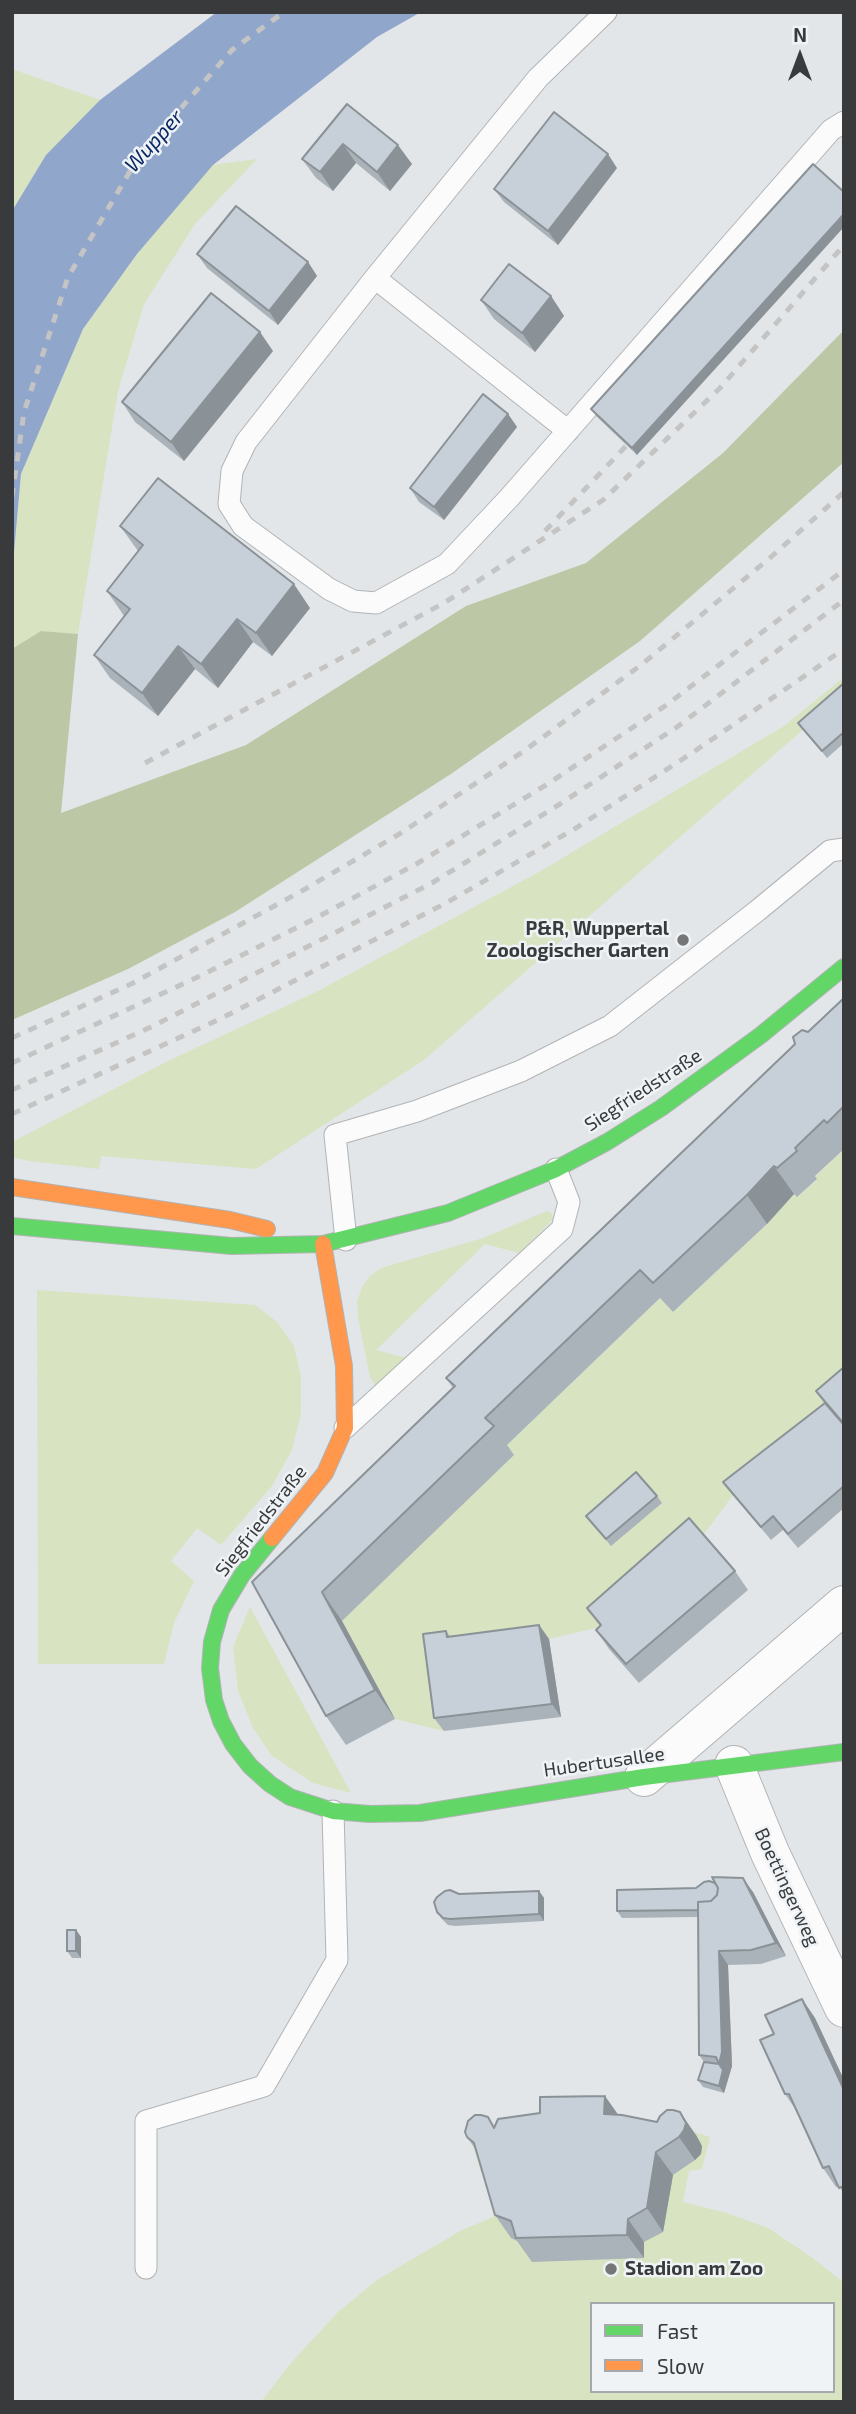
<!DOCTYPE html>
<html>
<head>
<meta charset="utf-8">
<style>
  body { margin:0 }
  #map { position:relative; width:856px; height:2414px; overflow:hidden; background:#e3e6e8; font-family:"Exo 2",sans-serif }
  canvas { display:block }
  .frame { position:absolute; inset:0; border:14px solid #383a3b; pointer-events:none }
  .legend { position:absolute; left:590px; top:2302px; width:245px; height:91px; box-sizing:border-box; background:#eff3f6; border:2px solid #a6a9ab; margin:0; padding:9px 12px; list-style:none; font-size:21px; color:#383a3b }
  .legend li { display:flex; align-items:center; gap:14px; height:35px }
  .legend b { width:35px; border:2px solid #a6a9ab }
  .north { position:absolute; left:765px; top:21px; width:70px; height:70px; -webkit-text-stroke:5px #eff3f6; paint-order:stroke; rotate:0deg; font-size:19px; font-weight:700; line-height:28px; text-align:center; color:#383a3b }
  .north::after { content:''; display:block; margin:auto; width:24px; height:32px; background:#383a3b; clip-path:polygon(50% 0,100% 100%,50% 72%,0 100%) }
</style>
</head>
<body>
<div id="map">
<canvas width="856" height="2414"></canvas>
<div class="frame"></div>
<ul class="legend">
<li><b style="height:9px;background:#63d668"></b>Fast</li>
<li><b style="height:9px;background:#ff974d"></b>Slow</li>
</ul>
<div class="north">N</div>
</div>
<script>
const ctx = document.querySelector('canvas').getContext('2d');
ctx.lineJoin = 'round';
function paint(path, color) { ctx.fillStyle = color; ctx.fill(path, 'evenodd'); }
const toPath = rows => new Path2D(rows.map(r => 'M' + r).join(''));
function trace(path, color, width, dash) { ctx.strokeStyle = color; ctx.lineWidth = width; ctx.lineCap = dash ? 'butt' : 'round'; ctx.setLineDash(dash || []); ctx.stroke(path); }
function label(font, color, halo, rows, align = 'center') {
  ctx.font = font + ' "Exo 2",sans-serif'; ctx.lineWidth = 5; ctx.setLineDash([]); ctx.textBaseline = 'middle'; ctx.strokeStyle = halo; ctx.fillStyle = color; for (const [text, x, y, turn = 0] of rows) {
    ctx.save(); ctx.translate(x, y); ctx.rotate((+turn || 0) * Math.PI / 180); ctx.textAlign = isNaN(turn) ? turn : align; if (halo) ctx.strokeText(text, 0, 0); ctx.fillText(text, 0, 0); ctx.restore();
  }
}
paint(toPath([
  [12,69,100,100,46,155,12,211],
  [257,159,195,224,144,304,118,391,78,634,41,631,12,649,12,575,21,474,83,329,137,254,212,165],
  [844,677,844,694,424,1060,256,1169,101,1156,99,1169,29,1161,12,1157,12,1142,168,1061,318,991,539,872,784,726],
  [844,1149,844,1397,733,1495,702,1537,600,1627,549,1639,444,1731,395,1719,342,1621,513,1455,505,1447,660,1298,673,1312,767,1224,794,1194,797,1197,817,1180,815,1177],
  [547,1211,552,1213,553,1218,549,1224,519,1253,485,1244,376,1350,410,1359,380,1388,375,1385,370,1377,358,1317,357,1302,362,1287,370,1276,381,1268,483,1238],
  [37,1290,255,1305,277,1322,294,1346,301,1377,301,1413,292,1450,272,1486,221,1545,197,1528,171,1561,194,1581,174,1623,164,1664,38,1664],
  [250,1607,351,1793,313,1783,272,1756,253,1728,238,1691,233,1647],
  [675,2126,710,2137,702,2169,689,2171,683,2202,727,2213,768,2228,813,2258,844,2283,844,2402,261,2402,290,2364,337,2313,377,2280,460,2231,502,2213,494,2177,481,2172,471,2141],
  [592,2304,833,2304,833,2391,592,2391]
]), '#d7e3c1');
paint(toPath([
  [844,330,844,462,640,641,451,774,235,912,128,969,12,1020,12,649,41,631,78,634,61,813,246,745,466,606,586,563,723,453]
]), '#bcc7a6');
paint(toPath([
  [217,12,421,12,377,37,213,165,137,254,83,329,21,474,12,575,12,211,46,155,100,100]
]), '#91a6cb');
const lane = toPath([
  [606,12,538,78,375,278,246,442,232,471,229,504,243,526,329,589,353,601,376,603,447,564,509,498,831,130,844,122],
  [375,278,568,431],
  [346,1240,335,1135,417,1111,521,1071,610,1026,757,911,830,851,844,849],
  [345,1428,562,1229,569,1202,556,1169],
  [146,2268,146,2121,264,2086,337,1960,333,1811]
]);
const street = toPath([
  [734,1765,770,1853,844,2008],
  [644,1777,844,1605]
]);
const fast = toPath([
  [12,1226,232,1246,323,1244,448,1213,556,1169,607,1142,661,1108,761,1035,844,967],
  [272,1538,242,1575,221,1610,212,1642,210,1668,214,1700,221,1721,233,1744,250,1766,270,1784,290,1797,333,1811,370,1814,420,1813,644,1777,844,1752]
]);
const slow = toPath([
  [12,1187,230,1220,267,1229],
  [272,1538,325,1473,345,1428,344,1366,323,1244]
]);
trace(lane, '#b1b3b5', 23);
trace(street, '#b1b3b5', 40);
trace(fast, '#b1b3b5', 18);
trace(slow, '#b1b3b5', 18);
trace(lane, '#fbfbfc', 21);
trace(street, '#fbfbfc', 38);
trace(fast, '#63d668', 16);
trace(slow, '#ff974d', 16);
trace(toPath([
  [12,497,24,412,68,277,139,156,232,50,284,12],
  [545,531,628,444],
  [145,763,444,603,603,500,720,388,844,245],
  [12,1038,131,984,300,892,401,833,524,751,641,665,771,557,844,492],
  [12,1063,200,976,314,919,418,863,546,785,665,706,844,570],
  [12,1090,151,1027,432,883,560,804,677,727,844,600],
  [12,1114,220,1019,446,903,576,828,692,753,844,649]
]), '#c4c4c4', 5, [9, 9]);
paint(toPath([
  [347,104,412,164,390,191,356,163,333,191,316,178,302,159],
  [813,164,637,455,596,416,591,409],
  [617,168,558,245,504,202,494,189],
  [197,254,308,262,317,276,278,325,207,268],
  [551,296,564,316,535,352,494,319,481,300],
  [273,351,184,461,135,422,122,402],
  [508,414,517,427,444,520,419,502,410,488],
  [120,526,310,608,272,656,253,642,218,688,195,669,158,716,110,678,94,655,124,616,107,591,138,551],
  [844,683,844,743,827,758,798,723],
  [844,998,844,1149,815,1176,817,1179,797,1197,794,1194,767,1224,673,1312,660,1298,507,1445,514,1455,342,1621,395,1719,346,1745,326,1716,252,1582,453,1388,446,1378],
  [844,1367,844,1508,798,1548,783,1530,771,1540,733,1495,723,1482,824,1403,816,1391],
  [657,1496,662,1503,611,1546,586,1516],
  [735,1571,748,1590,639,1683,609,1649,596,1630,600,1626,587,1608],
  [539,1625,549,1639,561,1717,444,1731,434,1718,446,1631,450,1636],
  [715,1883,753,1892,786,1956,761,1964,728,1965,732,2066,724,2093,703,2087,698,2080,704,2062,699,2055,698,1917,622,1918,617,1911,696,1888],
  [539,1891,544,1898,544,1921,455,1926,448,1925,442,1919,437,1912,459,1894],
  [76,1930,81,1937,81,1958,72,1958,67,1951],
  [802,1999,815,2018,844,2080,844,2194,839,2186,836,2187,823,2168,798,2113,785,2094,774,2034],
  [618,2115,696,2135,702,2146,701,2154,695,2160,673,2175,663,2232,644,2242,644,2258,532,2262,517,2241,511,2238,495,2215,476,2150,467,2137,494,2127]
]), '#abb3ba');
paint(toPath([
  [343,144,356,163,333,191,320,172],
  [398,145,412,164,390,191,377,172],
  [608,154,617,168,558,245,548,231],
  [844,214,844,227,637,455,632,448],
  [308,262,317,276,278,325,269,311],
  [551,296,564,316,535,352,522,333],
  [260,332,273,351,184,461,171,442],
  [508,414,517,427,444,520,434,507],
  [294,584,310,608,272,656,256,633],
  [237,619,253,642,218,688,201,664],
  [178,646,195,669,158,716,142,693],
  [774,1166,794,1194,767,1224,747,1195],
  [322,1592,342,1621,395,1719,375,1690],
  [539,1625,549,1639,561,1717,552,1704],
  [743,1878,753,1892,786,1956,776,1943],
  [539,1891,544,1898,544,1921,539,1914],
  [76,1930,81,1937,81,1958,76,1951],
  [719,1951,728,1965,732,2066,724,2093,719,2086],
  [802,1999,815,2018,844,2080,844,2090],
  [605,2096,622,2120,604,2114],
  [680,2112,696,2135,702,2146,701,2154,695,2160,679,2137],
  [656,2152,673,2175,663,2232,647,2208],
  [628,2219,644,2242,644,2258,627,2235]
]), '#8b9297');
const building = toPath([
  [347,104,398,145,377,172,343,144,320,172,302,159,347,104],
  [554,112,608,154,548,231,494,189,554,112],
  [813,164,844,192,844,214,632,448,591,409,813,164],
  [236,206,308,262,269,311,197,254,236,206],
  [509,264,551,296,522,333,481,300,509,264],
  [211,293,260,332,171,442,122,402,211,293],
  [483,394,508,414,434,507,410,488,483,394],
  [158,478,294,584,256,633,237,619,201,664,178,646,142,693,94,655,130,609,107,591,143,545,120,526,158,478],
  [844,683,844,732,822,751,798,723,844,683],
  [844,998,844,1106,827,1123,824,1120,795,1148,797,1151,777,1168,774,1166,747,1195,653,1283,640,1270,485,1418,494,1426,322,1592,375,1690,326,1716,252,1582,455,1386,446,1378,791,1048,795,1044,793,1037,802,1030,808,1032,844,998],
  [844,1367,844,1424,816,1391,844,1367],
  [825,1403,844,1425,844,1486,788,1534,773,1516,761,1527,723,1482,825,1403],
  [636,1472,657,1496,606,1539,586,1516,636,1472],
  [689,1518,735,1571,626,1664,596,1630,601,1625,587,1608,689,1518],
  [539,1625,552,1704,434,1718,423,1634,446,1631,447,1637,539,1625],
  [712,1877,743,1878,776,1943,751,1950,719,1951,722,2052,719,2064,716,2057,699,2055,698,1902,711,1901,717,1895,718,1888,712,1877],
  [709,1881,715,1883,718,1888,717,1895,711,1901,698,1902,698,1910,617,1911,617,1890,696,1888,704,1882,709,1881],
  [450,1890,459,1894,539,1891,539,1914,450,1919,443,1918,437,1912,434,1902,437,1897,445,1891,450,1890],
  [67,1930,76,1930,76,1951,67,1951,67,1930],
  [802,1999,844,2090,844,2186,839,2188,829,2166,823,2168,789,2094,785,2094,760,2040,774,2034,765,2015,802,1999],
  [704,2062,719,2064,723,2070,719,2086,698,2080,704,2062],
  [605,2096,604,2114,622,2115,657,2122,660,2116,667,2110,673,2110,680,2112,686,2123,684,2130,679,2137,656,2152,647,2208,628,2219,627,2235,516,2238,511,2221,495,2215,474,2143,467,2137,465,2132,468,2121,475,2115,481,2115,488,2117,494,2128,498,2119,540,2113,540,2097,605,2096]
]);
paint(building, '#c7d0d8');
trace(building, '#8b9297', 2);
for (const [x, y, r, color] of [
  [683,940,7,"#747678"],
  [611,2269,7,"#747678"]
]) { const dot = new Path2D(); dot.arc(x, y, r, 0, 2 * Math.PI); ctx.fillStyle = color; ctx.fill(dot); trace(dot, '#eff3f6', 2.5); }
label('bold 19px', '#383a3b', '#eff3f6', [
  ["P&R, Wuppertal",669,929],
  ["Zoologischer Garten",669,951],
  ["Stadion am Zoo",625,2269,"left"]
], 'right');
label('19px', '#383a3b', '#eff3f6', [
  ["Siegfriedstraße",643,1090,-33],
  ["Siegfriedstraße",261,1521,-52],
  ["Hubertusallee",604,1762,-8],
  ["Boettingerweg",787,1887,65]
]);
label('italic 21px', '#092766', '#eff3f6', [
  ["Wupper",154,141,-48]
]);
</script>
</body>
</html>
